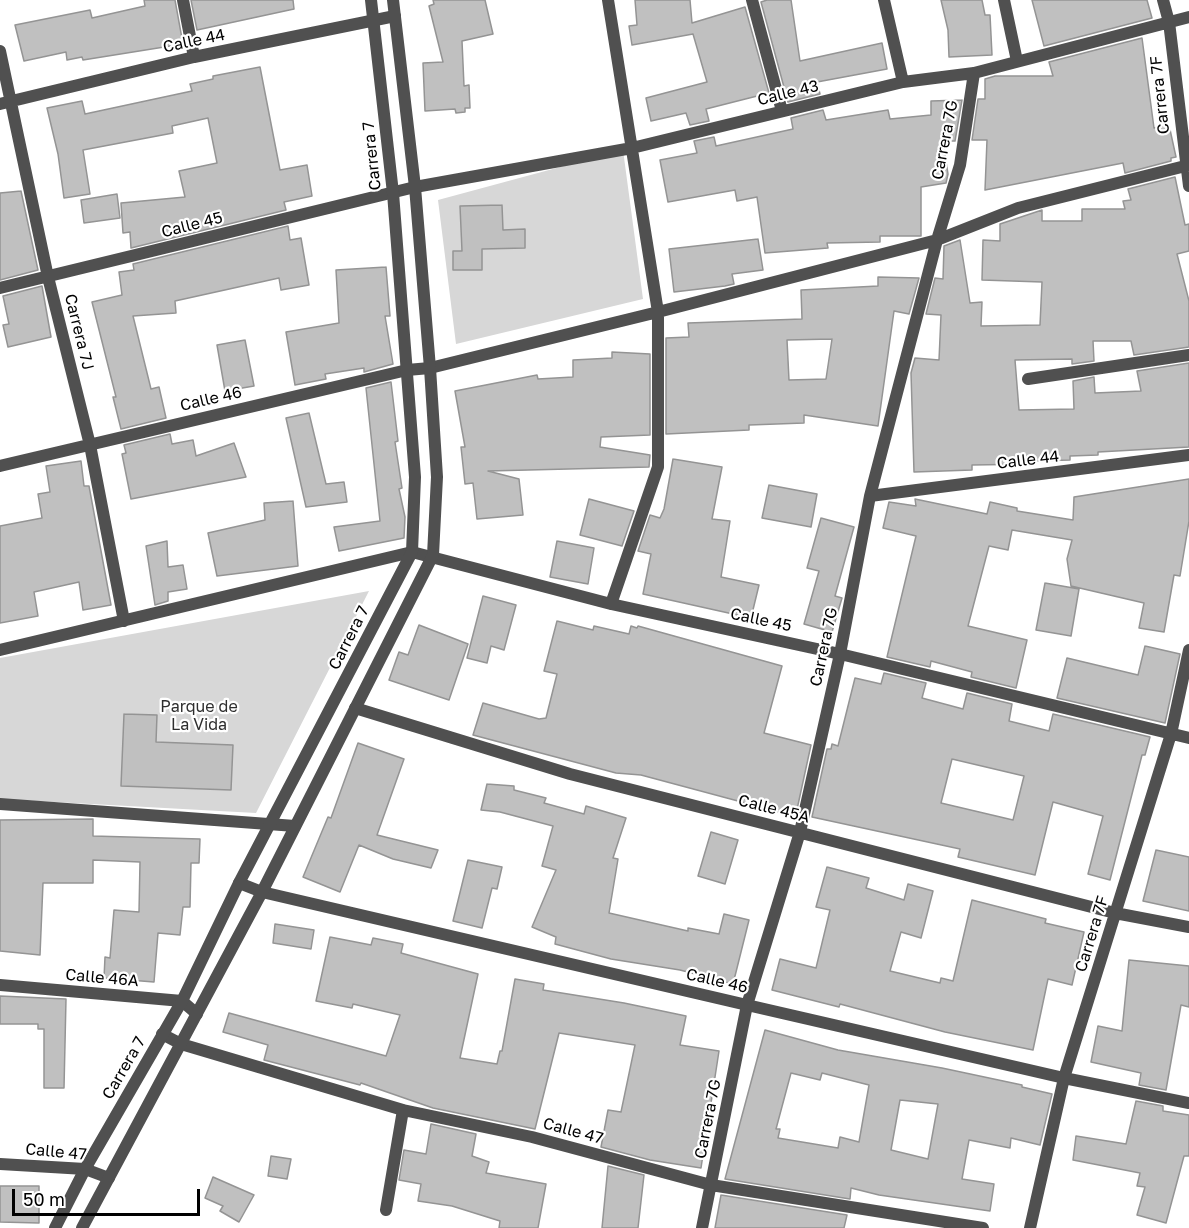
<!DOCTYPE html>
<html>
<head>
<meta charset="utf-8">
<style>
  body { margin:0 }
  #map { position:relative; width:1189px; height:1228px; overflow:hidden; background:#fff; font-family:"Golos Text",sans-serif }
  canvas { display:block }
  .scale { position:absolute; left:12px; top:1189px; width:188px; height:27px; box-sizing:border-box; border:3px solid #000; border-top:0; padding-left:8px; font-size:18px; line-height:21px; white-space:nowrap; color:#000; -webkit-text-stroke:4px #fff; paint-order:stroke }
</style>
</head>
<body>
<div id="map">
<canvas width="1189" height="1228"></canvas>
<div class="scale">50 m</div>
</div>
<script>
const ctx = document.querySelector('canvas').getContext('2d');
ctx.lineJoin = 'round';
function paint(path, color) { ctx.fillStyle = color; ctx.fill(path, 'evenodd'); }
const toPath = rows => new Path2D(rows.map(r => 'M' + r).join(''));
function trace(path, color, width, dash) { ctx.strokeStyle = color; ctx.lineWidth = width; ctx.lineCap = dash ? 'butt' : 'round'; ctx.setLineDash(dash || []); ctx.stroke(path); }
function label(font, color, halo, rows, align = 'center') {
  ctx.font = font + ' "Golos Text",sans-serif'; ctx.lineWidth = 4.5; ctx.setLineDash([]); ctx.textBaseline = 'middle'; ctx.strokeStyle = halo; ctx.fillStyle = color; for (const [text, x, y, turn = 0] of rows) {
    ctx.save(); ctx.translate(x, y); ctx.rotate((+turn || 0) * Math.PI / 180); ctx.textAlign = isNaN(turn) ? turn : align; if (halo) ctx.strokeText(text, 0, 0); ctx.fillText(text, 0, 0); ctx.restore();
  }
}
paint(toPath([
  [623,150,643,299,456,344,438,200],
  [369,591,256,813,0,799,0,658]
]), '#d7d7d7');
const building = toPath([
  [144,0,175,0,183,44,83,60,82,57,67,60,66,52,24,61,15,25,90,10,92,18,145,6,144,0],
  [191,0,293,0,294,9,197,30,191,0],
  [433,0,485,0,493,34,462,41,464,86,469,85,470,108,465,108,465,112,456,113,455,109,425,111,423,63,443,62,429,6,434,4,433,0],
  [635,0,690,0,692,23,745,7,769,93,706,109,709,121,690,125,686,113,651,121,646,98,707,82,693,34,632,45,629,26,637,25,635,0],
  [767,0,791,0,800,61,882,43,887,69,817,82,820,94,788,102,761,2,767,0],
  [941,0,982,0,985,15,990,15,992,55,949,57,948,30,941,0],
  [1032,0,1147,0,1152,18,1044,46,1032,0],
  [1142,38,1154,128,1169,125,1176,157,1171,158,1171,161,1125,173,1123,163,985,190,987,140,972,140,978,99,985,99,985,79,995,76,1053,76,1049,62,1142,38],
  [260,67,280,170,307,165,312,196,284,202,286,210,131,248,130,232,123,233,121,203,185,197,179,171,217,163,208,118,172,126,173,133,83,150,90,194,64,198,58,154,47,108,82,101,85,114,192,91,190,84,213,79,213,76,260,67],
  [962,100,955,141,943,141,948,174,946,183,921,187,921,236,880,236,880,242,827,243,828,248,765,253,757,197,737,201,735,190,668,202,660,160,697,153,694,141,714,137,716,146,793,129,791,118,823,110,826,120,888,110,890,119,931,115,931,101,962,100],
  [1175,177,1185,225,1189,224,1189,251,1177,254,1189,301,1189,347,1134,355,1131,341,1093,341,1094,361,1072,364,1072,359,1015,360,1019,410,1074,409,1073,381,1094,377,1095,393,1141,391,1137,371,1189,363,1189,447,1098,452,1098,455,1070,456,1070,460,1035,461,1035,464,972,465,972,470,914,472,911,373,915,358,939,360,941,315,926,314,935,278,943,279,944,246,960,240,970,303,982,302,981,326,1040,325,1042,282,982,280,983,240,1000,241,1000,224,1042,210,1042,221,1082,221,1082,209,1125,209,1123,201,1131,200,1128,189,1175,177],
  [21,191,38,270,0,280,0,193,21,191],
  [117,194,120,218,84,223,81,200,117,194],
  [502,205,503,230,525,229,525,248,482,249,482,270,453,270,453,251,462,251,460,206,502,205],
  [288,226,290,240,301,238,309,285,281,290,279,278,175,301,176,313,133,316,151,389,159,387,166,418,121,429,113,397,116,397,92,302,122,295,119,272,134,270,133,264,288,226],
  [758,239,763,270,732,274,734,284,725,286,674,292,669,249,758,239],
  [386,267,390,316,385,316,393,364,364,372,364,368,325,374,326,379,295,385,286,332,339,323,336,270,386,267],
  [878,277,919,278,909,314,894,311,878,426,804,415,804,423,749,425,749,430,666,434,666,338,689,337,688,323,802,319,801,290,878,286,878,277],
  [832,339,826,379,789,380,787,340,832,339],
  [42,286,51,337,8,347,3,325,9,324,3,296,42,286],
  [245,340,254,386,225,391,217,345,245,340],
  [612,352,650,354,650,435,601,437,600,447,650,455,649,467,488,471,519,479,523,515,477,519,473,483,465,484,461,447,465,447,455,391,537,375,538,379,573,377,573,360,612,358,612,352],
  [391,382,398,441,395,442,402,488,399,489,405,517,404,538,339,551,334,527,380,521,366,388,391,382],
  [309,413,326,484,344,482,347,502,306,507,286,418,309,413],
  [170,434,172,444,193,440,196,456,234,443,246,477,131,499,122,454,126,453,124,445,170,434],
  [673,459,722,467,712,519,730,521,721,577,759,585,751,618,643,594,651,554,638,551,650,515,660,518,664,509,673,459],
  [81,461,84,486,89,486,111,605,83,610,79,582,34,592,38,616,0,623,0,526,42,518,38,494,50,492,46,466,81,461],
  [1189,479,1189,521,1180,576,1174,575,1164,632,1139,628,1144,603,1071,586,1067,559,1072,540,1012,530,1008,550,989,546,968,626,1027,640,1016,688,971,677,972,672,931,661,930,667,887,657,916,536,883,528,889,502,916,506,915,499,987,514,990,502,1017,508,1017,511,1073,520,1074,497,1189,479],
  [769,485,817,494,811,527,762,518,769,485],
  [589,499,634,511,622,546,580,535,589,499],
  [293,501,298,566,217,576,208,533,265,520,264,503,293,501],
  [821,518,854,527,835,596,842,598,832,632,804,624,819,571,807,568,821,518],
  [167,541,168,567,183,565,187,589,168,592,168,601,155,605,146,546,167,541],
  [557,541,594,548,588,584,550,577,557,541],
  [1045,583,1079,589,1071,636,1036,630,1045,583],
  [483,596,516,605,504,650,491,646,487,663,467,658,483,596],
  [557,621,593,630,594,626,629,634,631,626,637,628,638,626,782,666,764,733,811,745,796,814,779,812,641,775,616,773,473,735,483,703,539,719,546,718,557,674,544,671,557,621],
  [419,625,468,644,449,700,389,680,399,652,408,655,419,625],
  [1145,646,1180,654,1165,723,1057,698,1067,658,1138,675,1145,646],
  [884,673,926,683,922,698,963,709,967,693,1012,704,1009,721,1049,731,1053,714,1150,737,1145,755,1142,755,1110,880,1088,874,1103,816,1053,802,1035,875,958,857,960,849,812,817,827,749,831,749,832,744,838,746,855,678,881,684,884,673],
  [952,759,1024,776,1013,820,941,803,952,759],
  [124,714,157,715,156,742,233,745,231,790,121,786,124,714],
  [358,743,404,759,377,835,438,850,431,868,393,859,359,845,340,892,303,877,328,817,331,818,358,743],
  [487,784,514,786,514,790,546,798,544,803,584,814,586,806,626,818,613,858,618,859,609,913,688,931,688,928,719,934,724,914,749,920,733,984,680,970,611,959,555,944,556,937,532,927,556,870,542,866,553,826,500,812,481,810,487,784],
  [93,819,93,836,200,839,199,863,191,863,190,907,183,907,180,935,158,933,154,982,104,978,105,957,110,958,114,910,139,912,140,862,93,860,93,883,43,883,40,955,0,951,0,820,93,819],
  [711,832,738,840,725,884,698,876,711,832],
  [1156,850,1189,857,1189,911,1143,901,1156,850],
  [468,860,502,867,497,889,492,888,482,928,453,921,468,860],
  [827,867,869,878,866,888,904,900,908,884,933,891,921,938,901,932,890,971,940,983,941,978,953,981,972,900,1046,919,1045,923,1084,932,1072,985,1048,979,1033,1050,945,1032,840,1004,839,1007,772,990,780,959,816,968,830,910,816,907,827,867],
  [275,924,314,930,311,949,273,943,275,924],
  [330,937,371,945,373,938,403,944,401,953,478,974,460,1058,497,1064,500,1051,502,1051,515,979,544,984,543,990,624,1003,686,1016,680,1045,719,1051,701,1168,650,1160,601,1147,608,1110,621,1112,635,1045,559,1033,535,1129,433,1108,361,1083,360,1085,264,1060,268,1045,223,1032,229,1013,386,1056,400,1015,353,1004,352,1008,316,1001,330,937],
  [1129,960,1189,966,1189,1007,1181,1005,1166,1090,1139,1085,1141,1073,1091,1062,1098,1026,1122,1031,1129,960],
  [0,996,66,999,64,1088,44,1088,44,1029,38,1029,38,1024,0,1024,0,996],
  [765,1030,838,1050,942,1068,1022,1085,1022,1087,1052,1094,1040,1145,1011,1138,1010,1148,969,1140,962,1179,994,1184,990,1211,879,1195,851,1188,850,1199,725,1179,765,1030],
  [791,1073,820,1080,822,1073,869,1085,859,1142,840,1137,838,1148,778,1138,780,1129,776,1129,791,1073],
  [900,1100,938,1104,928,1159,891,1150,900,1100],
  [1136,1101,1163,1106,1163,1111,1189,1115,1189,1156,1184,1156,1166,1223,1137,1215,1145,1187,1137,1186,1140,1173,1073,1160,1076,1136,1126,1144,1136,1101],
  [431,1124,476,1134,472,1156,489,1162,486,1173,546,1184,538,1228,499,1228,500,1221,452,1206,418,1201,421,1184,399,1180,404,1150,426,1154,431,1124],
  [271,1156,291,1159,287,1179,268,1176,271,1156],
  [608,1166,644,1175,638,1228,602,1228,608,1166],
  [213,1177,254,1195,239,1222,220,1211,223,1206,205,1198,213,1177],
  [0,1186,39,1186,39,1223,0,1222,0,1186],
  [721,1195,847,1215,844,1228,715,1228,721,1195]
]);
paint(building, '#c0c0c0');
trace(building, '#949494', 1.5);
trace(toPath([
  [183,0,194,57],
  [608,0,658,312,658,467,611,604],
  [752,0,782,111],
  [884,0,903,82],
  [1004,0,1017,61],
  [1163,0,1169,22,1189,186],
  [0,51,48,277,90,445,124,621],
  [0,104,194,57,395,16],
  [0,288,415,187,632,148,903,82,974,73,1189,17],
  [1028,379,1189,355],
  [0,466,407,370,430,368,658,312,937,240,1018,208,1189,165],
  [870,496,1189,455],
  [0,650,412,552,611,604,840,654,1189,738],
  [355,708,570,774,1115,913,1189,927],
  [0,804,295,826],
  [239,883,262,892,747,1005,1064,1078,1189,1103],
  [0,985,182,1001,197,1014],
  [162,1034,181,1044,403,1110,532,1137,711,1185,983,1228],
  [0,1164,85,1169,109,1178],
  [386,1210,403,1110],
  [702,1228,747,1005,800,832,840,654,870,496,937,240,960,165,974,73],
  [1030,1228,1064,1078,1171,734,1189,650]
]), '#505050', 12);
trace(toPath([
  [55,1228,85,1169,182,1001,239,883,412,552,415,477,393,193,371,0],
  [82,1228,262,892,433,555,437,477,430,368,415,187,393,0]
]), '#505050', 12);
label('16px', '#000', '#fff', [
  ["Calle 44",194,41,-12],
  ["Calle 43",788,93,-14],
  ["Carrera 7F",1160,95,-96],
  ["Carrera 7G",945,140,-79],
  ["Carrera 7",372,156,-96],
  ["Calle 45",192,225,-14],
  ["Carrera 7J",79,332,76],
  ["Calle 46",211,399,-13],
  ["Calle 44",1028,460,-7],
  ["Calle 45",761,620,12],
  ["Carrera 7",349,638,-63],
  ["Carrera 7G",824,647,-78],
  ["Calle 45A",774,809,14],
  ["Carrera 7F",1092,934,-73],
  ["Calle 46A",102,978,5],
  ["Calle 46",717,981,13],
  ["Carrera 7",124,1068,-60],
  ["Carrera 7G",708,1119,-79],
  ["Calle 47",573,1131,15],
  ["Calle 47",56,1152,5]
]);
label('16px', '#2e2e2e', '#fff', [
  ["Parque de",199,707],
  ["La Vida",199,725]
]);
</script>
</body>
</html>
